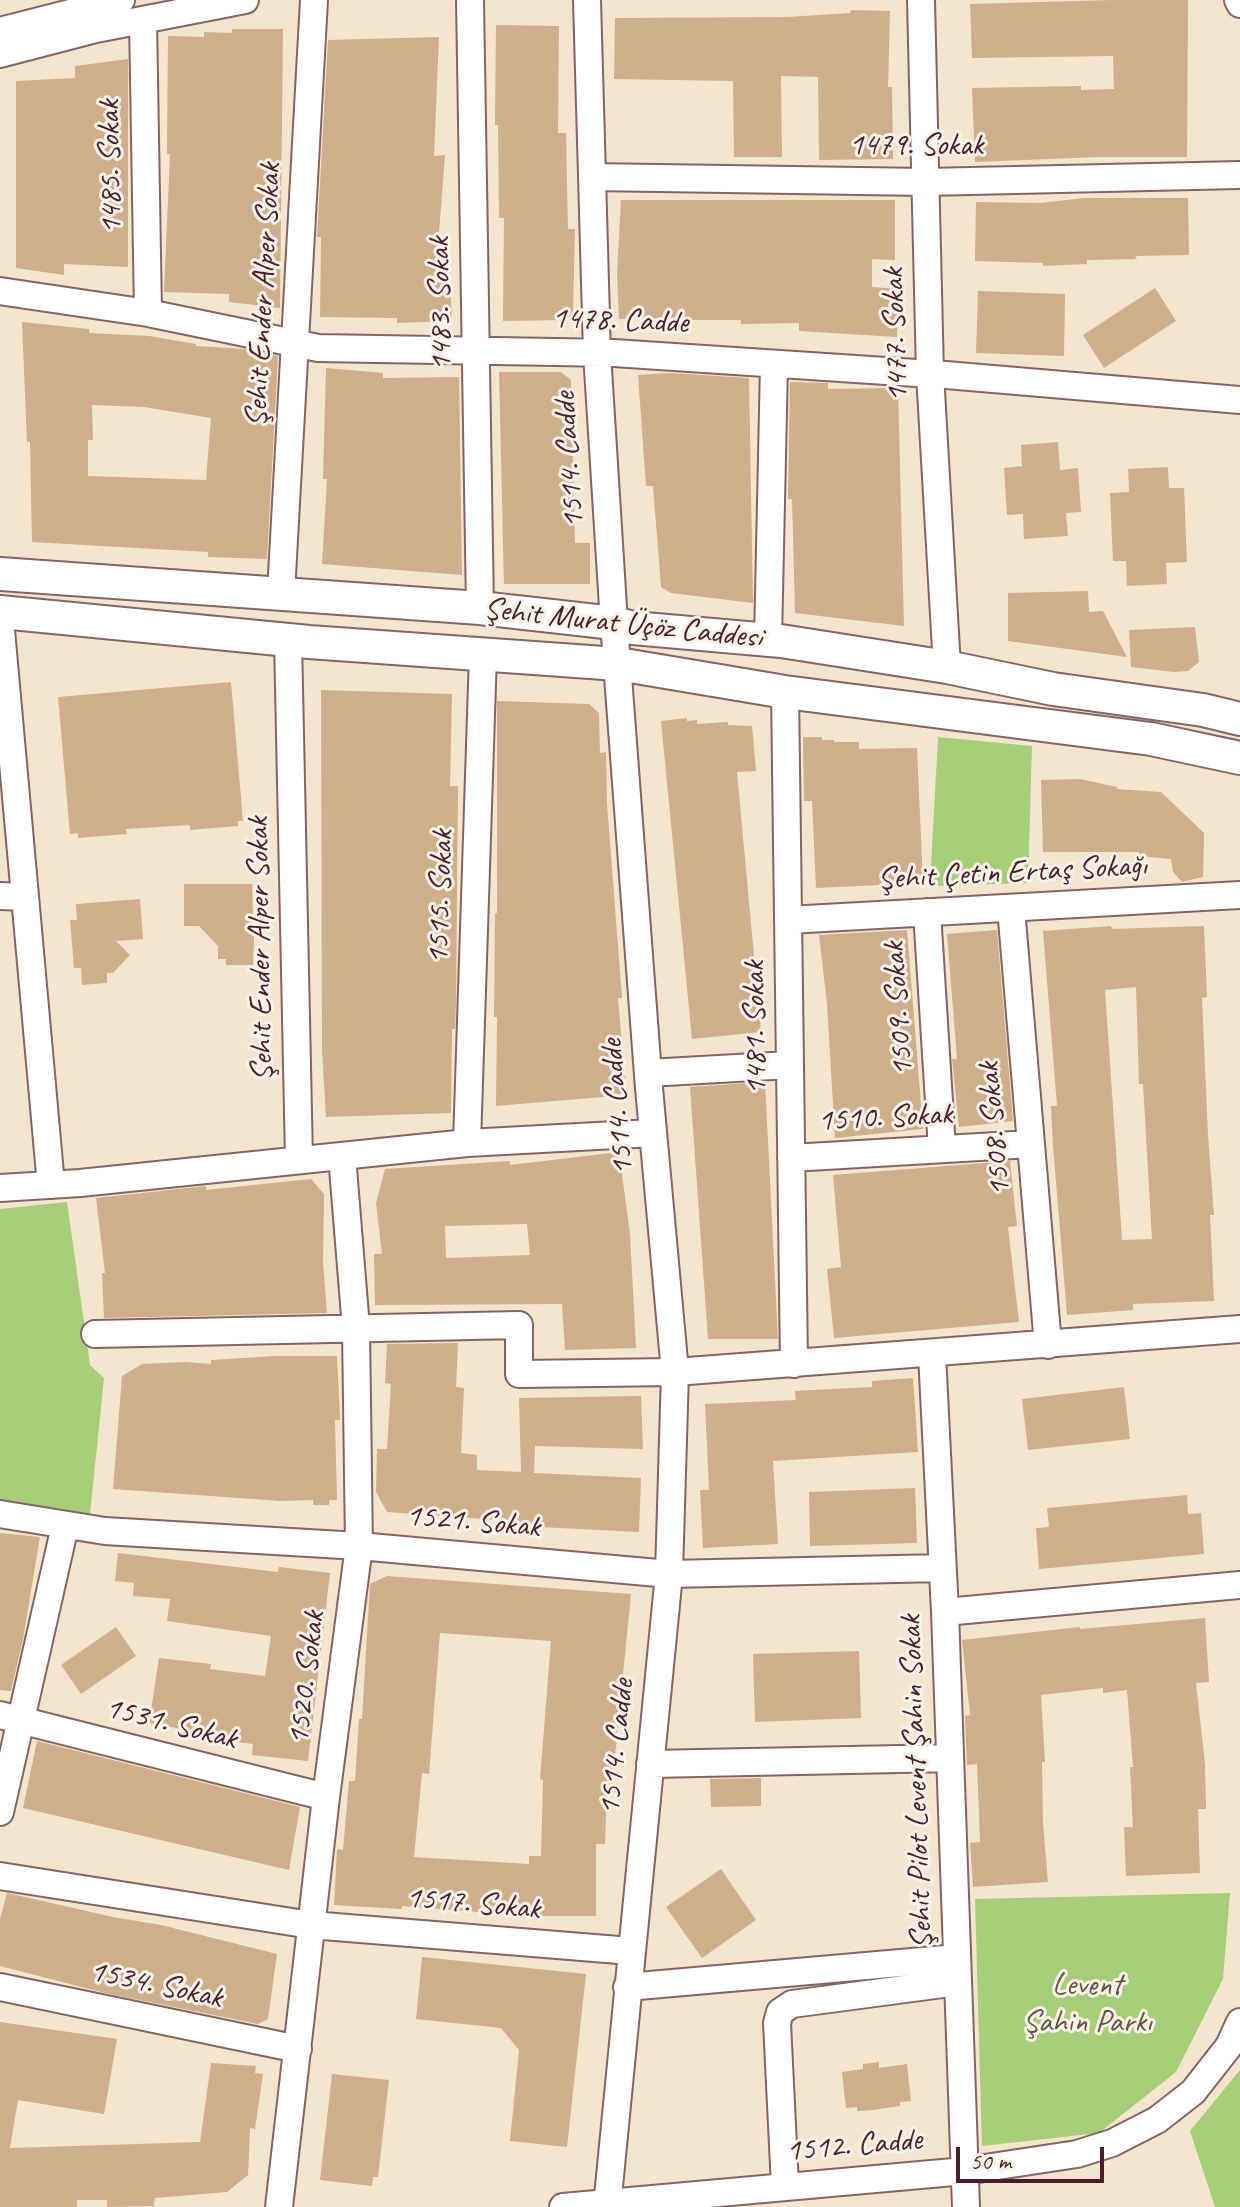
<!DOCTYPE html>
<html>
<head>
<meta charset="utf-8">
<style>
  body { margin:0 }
  #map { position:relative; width:1240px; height:2207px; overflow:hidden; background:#f4e5ce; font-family:Caveat,sans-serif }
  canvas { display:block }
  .scale { position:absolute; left:956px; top:2147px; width:148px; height:36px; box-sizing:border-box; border:4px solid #4a1f2b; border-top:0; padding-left:10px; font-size:24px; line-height:28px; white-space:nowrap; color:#4a1f2b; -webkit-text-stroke:6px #f7f3e8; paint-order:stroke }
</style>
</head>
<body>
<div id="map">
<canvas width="1240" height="2207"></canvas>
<div class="scale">50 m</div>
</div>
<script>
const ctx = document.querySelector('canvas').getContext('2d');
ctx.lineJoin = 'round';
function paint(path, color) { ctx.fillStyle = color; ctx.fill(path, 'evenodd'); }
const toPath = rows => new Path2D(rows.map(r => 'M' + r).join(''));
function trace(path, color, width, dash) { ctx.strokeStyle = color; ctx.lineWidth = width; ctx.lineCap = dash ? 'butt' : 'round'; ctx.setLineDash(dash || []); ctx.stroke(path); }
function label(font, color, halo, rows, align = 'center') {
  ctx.font = font + ' Caveat,sans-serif'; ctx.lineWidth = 6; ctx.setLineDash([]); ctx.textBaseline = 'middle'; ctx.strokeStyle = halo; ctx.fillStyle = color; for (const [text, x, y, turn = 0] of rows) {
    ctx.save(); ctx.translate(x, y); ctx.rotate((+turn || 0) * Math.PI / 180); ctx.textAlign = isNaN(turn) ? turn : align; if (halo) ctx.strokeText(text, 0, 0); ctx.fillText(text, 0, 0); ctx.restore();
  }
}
paint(toPath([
  [938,737,1032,746,1028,883,930,886],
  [67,1202,90,1365,104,1378,90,1514,0,1502,0,1209],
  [1230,1893,1223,1979,1176,2072,1099,2133,982,2146,975,1899],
  [1240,2070,1240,2207,1215,2207,1190,2131]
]), '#a6cd78');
paint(toPath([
  [1112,0,1188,0,1187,157,1099,157,975,162,972,88,1081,86,1081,90,1114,89,1113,56,972,58,970,4],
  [851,10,890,11,888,87,892,87,893,159,819,160,818,77,781,76,782,157,734,157,733,81,614,79,615,18,787,17,850,13],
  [496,25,559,26,558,133,566,133,568,229,575,229,573,313,566,320,503,321,504,218,499,218,498,125,495,125],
  [232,29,283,29,280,308,229,302,229,294,164,292,170,154,167,154,168,36,204,37,204,32,232,33],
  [439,37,434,156,445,155,438,246,448,246,452,321,397,323,397,318,320,317,321,237,317,237,328,40],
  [128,59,128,267,64,264,64,275,16,268,16,81,75,78,75,66],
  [1084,198,1188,198,1189,255,1135,256,1137,259,1087,260,1087,264,1043,266,1043,263,975,261,976,202,1040,203],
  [621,200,895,200,895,260,872,259,872,287,899,289,897,337,799,331,799,323,741,324,741,320,681,320,681,318,619,319,617,273],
  [1155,288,1176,321,1104,368,1083,335],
  [978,291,1065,294,1064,356,976,353],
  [22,322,89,329,89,333,149,336,196,344,196,346,245,349,278,356,267,559,208,557,208,552,32,542,30,442,27,442],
  [92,405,144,407,211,418,206,480,88,476,88,440,93,440],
  [326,368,383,373,383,378,459,377,462,575,322,564,327,479,323,479],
  [499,372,561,372,571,380,575,543,590,543,590,584,504,584],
  [669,373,749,378,753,603,671,593,661,587,653,486,646,486,638,375],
  [790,382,828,383,828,389,898,388,904,626,795,613,792,499,788,499],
  [1058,442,1060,470,1078,468,1081,512,1066,513,1068,536,1024,539,1023,514,1007,515,1004,468,1022,466,1021,445],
  [1168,467,1169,488,1184,488,1187,562,1166,563,1167,584,1127,586,1126,561,1113,561,1110,493,1129,492,1128,469],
  [1088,591,1089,612,1103,611,1127,657,1008,641,1008,593],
  [1195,627,1199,662,1188,671,1174,672,1131,667,1129,630],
  [231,682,243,821,238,821,238,826,190,830,190,825,126,829,127,834,78,838,78,833,70,834,58,697],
  [321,690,452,694,450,786,458,786,456,1005,455,1029,452,1029,451,1113,326,1117,322,1050],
  [497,701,589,704,599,713,600,753,606,752,607,803,622,998,618,998,626,1095,496,1106,497,1017,494,1017,495,913,497,913],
  [687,718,687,721,697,720,697,724,728,722,728,725,752,726,756,771,737,772,761,1032,692,1039,661,721],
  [803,737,822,737,822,740,834,740,834,742,859,742,859,749,917,748,923,883,816,888,812,801,804,801],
  [1080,779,1117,787,1117,789,1161,792,1204,833,1203,877,1182,882,1173,872,1171,859,1139,856,1139,852,1043,852,1041,780],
  [184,884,252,884,253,916,255,915,253,965,226,965,226,959,218,959,218,946,199,926,184,926],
  [140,899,143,939,116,941,130,955,113,973,107,973,107,983,82,985,81,968,74,968,70,920,77,920,76,904],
  [1111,926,1112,929,1204,926,1207,997,1202,998,1208,1135,1214,1215,1210,1215,1214,1301,1133,1304,1133,1310,1067,1315,1053,1146,1051,1106,1057,1106,1043,931],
  [1136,987,1139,1084,1143,1084,1152,1239,1122,1240,1105,990],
  [907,930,923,1129,835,1138,827,1004,819,935],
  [997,930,1013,1121,959,1127,952,1059,957,1059,947,934],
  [765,1082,778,1339,708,1339,690,1087],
  [619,1152,630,1234,636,1348,565,1350,562,1304,375,1305,374,1254,382,1254,376,1203,385,1169,510,1161,510,1165],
  [527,1224,530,1255,446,1258,445,1226],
  [1010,1161,1017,1226,1008,1227,1019,1322,834,1338,827,1269,841,1267,833,1175],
  [311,1179,324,1194,323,1261,327,1313,104,1318,102,1273,105,1273,96,1198,197,1187,206,1186,206,1190],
  [458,1343,456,1387,464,1388,461,1453,477,1455,477,1470,521,1472,519,1398,641,1396,643,1449,535,1446,534,1473,641,1478,639,1532,540,1527,540,1523,387,1512,376,1492,377,1449,387,1449,391,1384,385,1383,387,1344],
  [275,1356,337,1356,340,1420,335,1420,337,1500,329,1500,329,1505,313,1505,313,1500,281,1501,113,1489,122,1376,142,1364,186,1362,211,1364,211,1360],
  [913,1378,918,1452,773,1461,778,1544,703,1548,700,1490,709,1490,705,1404,796,1400,795,1391,872,1387,872,1381],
  [1124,1387,1130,1439,1028,1450,1022,1399],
  [915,1488,917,1543,810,1546,809,1492],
  [1187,1495,1188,1514,1201,1513,1204,1554,1039,1569,1036,1528,1049,1527,1047,1508],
  [0,1533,40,1537,23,1639,11,1691,0,1690],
  [118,1553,278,1572,279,1567,330,1573,308,1761,252,1755,253,1744,203,1738,203,1733,149,1723,159,1658,211,1664,210,1669,265,1676,271,1636,167,1621,170,1599,133,1596,134,1583,115,1581],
  [387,1576,631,1594,612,1785,607,1785,605,1844,596,1844,596,1916,529,1916,402,1906,402,1909,334,1905,337,1849,343,1850,349,1781,355,1781,359,1719,362,1719,370,1584],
  [440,1633,551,1641,540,1779,543,1780,541,1856,529,1856,529,1864,414,1857,422,1773,429,1774],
  [1205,1618,1209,1682,1196,1683,1205,1764,1206,1809,1198,1809,1200,1873,1126,1876,1124,1827,1133,1827,1130,1767,1133,1767,1127,1690,1103,1693,1103,1688,1041,1695,1045,1762,1042,1762,1043,1823,1048,1882,973,1887,970,1843,980,1842,977,1764,967,1765,965,1716,970,1715,962,1640,1080,1627,1080,1629],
  [116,1627,136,1656,81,1694,61,1665],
  [859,1651,861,1718,755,1722,753,1654],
  [37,1741,300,1807,289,1870,23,1808],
  [761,1778,761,1806,711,1807,710,1779],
  [721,1869,756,1920,702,1958,666,1907],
  [7,1893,113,1917,161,1925,277,1954,268,2019,258,2024,105,1993,0,1966,0,1919],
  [422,1957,586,1974,567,2147,510,2141,519,2050,501,2028,416,2019],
  [0,2022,117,2039,104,2114,18,2100,10,2148,200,2142,211,2063,256,2066,255,2073,263,2074,255,2129,250,2128,248,2175,227,2192,155,2198,154,2206,107,2207,107,2200,77,2200,77,2207,0,2207],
  [879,2062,879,2068,907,2064,911,2101,900,2102,900,2106,873,2110,857,2111,857,2107,846,2108,842,2072,863,2069,863,2064],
  [332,2074,389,2080,378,2177,373,2177,372,2186,320,2180]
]), '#cfae8b');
const minor = toPath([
  [470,0,480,608],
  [587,0,597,353,614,623,649,1088,675,1372,669,1574,607,2207],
  [921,0,930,374,947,667],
  [1238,0,1240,4],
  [143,20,148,313],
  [0,31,121,0],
  [0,54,96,29,245,0],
  [592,177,926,182,1240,175],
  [0,291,148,313,318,348,614,353,946,375,1240,400],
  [281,593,314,0],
  [0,619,51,1185],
  [288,640,299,1160],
  [768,640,774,364],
  [785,692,794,1364],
  [0,896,25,897],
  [1011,908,1048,1345],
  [927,912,942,1149],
  [788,920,1240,895],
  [648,1073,790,1065],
  [467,1143,483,654],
  [791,1158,1031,1144],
  [0,1188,80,1183,467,1143,653,1133],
  [95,1334,519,1325,519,1374,675,1372,1240,1329],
  [932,1354,945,1612,966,2207],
  [0,1514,105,1531,359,1546,669,1574,942,1568],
  [945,1612,1240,1585],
  [0,1715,326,1797],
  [650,1764,950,1758],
  [0,1812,65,1526],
  [0,1876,311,1925,631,1951],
  [0,1987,298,2049],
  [627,1987,957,1958],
  [785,2186,777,2023,780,2012,792,2004,958,1982],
  [279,2207,326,1797,359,1546,356,1328,342,1156],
  [563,2207,965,2171,1077,2154,1112,2143,1157,2120,1193,2092,1229,2046,1240,2022]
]);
const major = toPath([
  [0,574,480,608,614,623,633,628,781,641,947,667,1053,689,1203,710,1240,719],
  [0,612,309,642,618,664,785,692,1151,739,1240,758]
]);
trace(minor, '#866464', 30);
trace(major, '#866464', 36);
trace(minor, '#fff', 26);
trace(major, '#fff', 32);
label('32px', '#4a1f2b', '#f7f3e8', [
  ["1479. Sokak",916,146],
  ["1485. Sokak",111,167,-91],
  ["Şehit Ender Alper Sokak",264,295,-87],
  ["1483. Sokak",441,304,-91],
  ["1478. Cadde",620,321,2],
  ["1477. Sokak",896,335,-92],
  ["1514. Cadde",570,460,-94],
  ["Şehit Murat Üçöz Caddesi",623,624,6],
  ["Şehit Çetin Ertaş Sokağı",1012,873,-3],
  ["1515. Sokak",441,897,-88],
  ["Şehit Ender Alper Sokak",261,949,-91],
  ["1509. Sokak",899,1009,-94],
  ["1481. Sokak",756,1028,-91],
  ["1514. Cadde",618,1107,-95],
  ["1510. Sokak",885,1118,-3],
  ["1508. Sokak",995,1129,-95],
  ["1521. Sokak",473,1522,5],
  ["1520. Sokak",307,1678,-83],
  ["1531. Sokak",171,1724,14],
  ["1514. Cadde",617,1747,-84],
  ["Şehit Pilot Levent Şahin Sokak",917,1782,-92],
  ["1517. Sokak",473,1904,5],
  ["1534. Sokak",156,1985,12],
  ["1512. Cadde",854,2146,-5]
]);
label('32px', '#665342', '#f7f3e8', [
  ["Levent",1087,1986],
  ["Şahin Parkı",1087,2023]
]);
</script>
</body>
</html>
